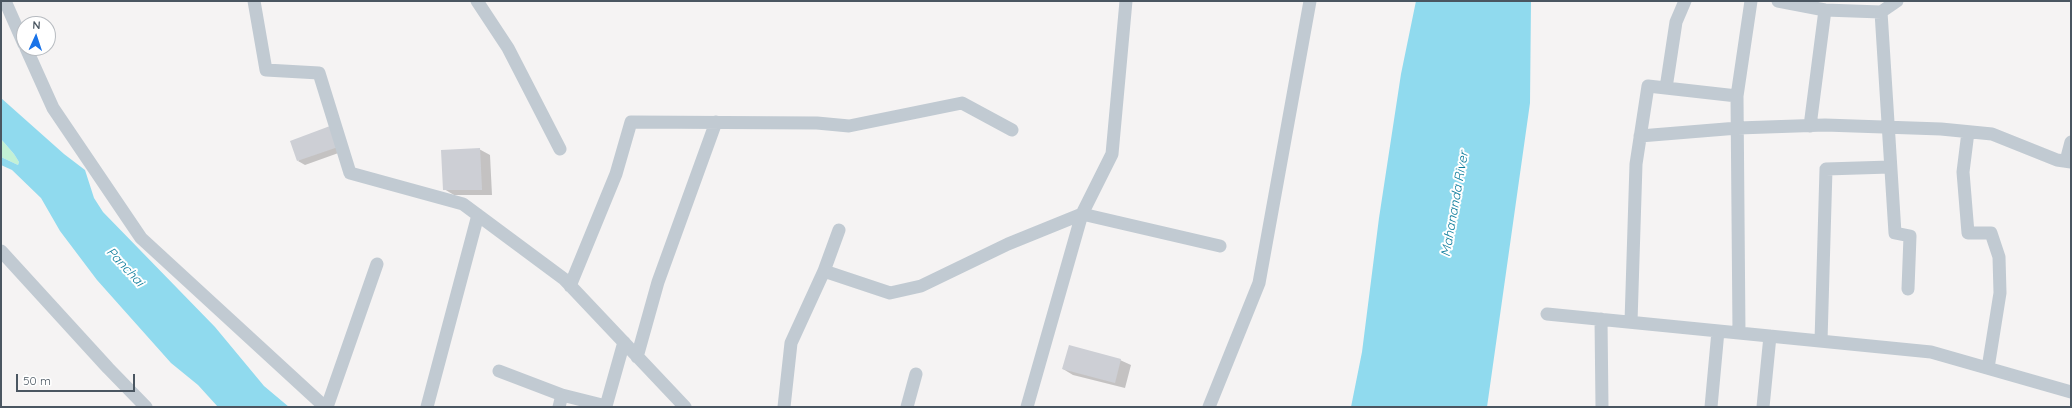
<!DOCTYPE html>
<html>
<head>
<meta charset="utf-8">
<style>
  body { margin:0 }
  #map { position:relative; width:2072px; height:408px; overflow:hidden; background:#f5f3f3; font-family:Quicksand,sans-serif }
  canvas { display:block }
  .frame { position:absolute; inset:0; border:2px solid #4a5661; pointer-events:none }
  .north { position:absolute; left:16px; top:16px; width:40px; height:40px; box-sizing:border-box; background:#fff; border:1px solid #b7bbc0; border-radius:50%; rotate:3deg; font-size:11px; font-weight:700; line-height:16px; text-align:center; color:#4a5661 }
  .north::after { content:''; display:block; margin:auto; width:14px; height:18px; background:#1a73e8; clip-path:polygon(50% 0,100% 100%,50% 72%,0 100%) }
  .scale { position:absolute; left:16px; top:374px; width:119px; height:18px; box-sizing:border-box; border:2px solid #4a5661; border-top:0; padding-left:5px; font-size:12px; line-height:14px; white-space:nowrap; color:#4a5661; -webkit-text-stroke:3px #fff; paint-order:stroke }
</style>
</head>
<body>
<div id="map">
<canvas width="2072" height="408"></canvas>
<div class="frame"></div>
<div class="north">N</div>
<div class="scale">50 m</div>
</div>
<script>
const ctx = document.querySelector('canvas').getContext('2d');
ctx.lineJoin = 'round';
function paint(path, color) { ctx.fillStyle = color; ctx.fill(path, 'evenodd'); }
const toPath = rows => new Path2D(rows.map(r => 'M' + r).join(''));
function trace(path, color, width, dash) { ctx.strokeStyle = color; ctx.lineWidth = width; ctx.lineCap = dash ? 'butt' : 'round'; ctx.setLineDash(dash || []); ctx.stroke(path); }
function label(font, color, halo, rows, align = 'center') {
  ctx.font = font + ' Quicksand,sans-serif'; ctx.lineWidth = 4; ctx.setLineDash([]); ctx.textBaseline = 'middle'; ctx.strokeStyle = halo; ctx.fillStyle = color; for (const [text, x, y, turn = 0] of rows) {
    ctx.save(); ctx.translate(x, y); ctx.rotate((+turn || 0) * Math.PI / 180); ctx.textAlign = isNaN(turn) ? turn : align; if (halo) ctx.strokeText(text, 0, 0); ctx.fillText(text, 0, 0); ctx.restore();
  }
}
paint(toPath([
  [1,139,14,154,19,162,18,165,1,157]
]), '#c3f1d5');
paint(toPath([
  [1416,1,1531,1,1530,103,1487,407,1351,407,1362,352,1379,218,1401,74],
  [1,98,64,154,85,170,94,198,103,212,215,327,264,386,289,407,218,407,198,385,171,363,97,280,60,231,41,198,12,170,1,165,1,157,18,165,19,162,14,154,1,139]
]), '#90daee');
paint(toPath([
  [330,127,344,151,305,165,298,161],
  [479,149,490,155,492,195,454,195,444,189],
  [1120,360,1131,365,1125,388,1073,375,1063,369]
]), '#0003');
paint(toPath([
  [330,126,338,147,297,161,290,141],
  [480,148,482,190,443,190,441,150],
  [1069,345,1121,359,1115,383,1062,369]
]), '#cdcfd5');
trace(toPath([
  [5,1,24,44],
  [254,1,266,70,319,73,350,173,463,204,564,279,685,407],
  [477,1,508,48,560,149],
  [1778,1,1825,10,1881,12,1897,1],
  [1881,12,1895,233,1910,236,1908,289],
  [26,48,53,108,141,238,325,407],
  [1666,88,1676,22,1685,1],
  [1810,126,1825,10],
  [1968,132,1963,172,1968,233,1991,233,1999,257,2000,293,1988,368],
  [1640,136,1738,128,1825,125,1941,129,1992,134,2057,160,2071,162],
  [2066,161,2071,142],
  [1,251,108,368,146,407],
  [824,271,890,293,921,286,1008,244,1082,214,1220,246],
  [570,286,616,174,631,122,817,123,849,126,962,103,1012,130],
  [1547,314,1931,352,2071,392],
  [1601,319,1602,407],
  [1631,322,1636,164,1648,86,1737,96],
  [1739,333,1737,96,1751,1],
  [1821,341,1826,169,1890,167],
  [637,357,658,282,716,122],
  [499,371,562,395,606,406,624,342],
  [327,407,377,264],
  [427,407,478,215],
  [559,407,562,395],
  [784,407,791,343,824,271,839,230],
  [907,407,916,374],
  [1027,407,1082,214,1112,154,1126,1],
  [1209,407,1259,283,1310,1],
  [1711,407,1718,331],
  [1763,407,1770,336]
]), '#c1cad2', 13);
label('italic 13px', '#0c7c9b', '#fff', [
  ["Mahananda River",1455,204,-80],
  ["Panchai",125,267,47]
]);
</script>
</body>
</html>
